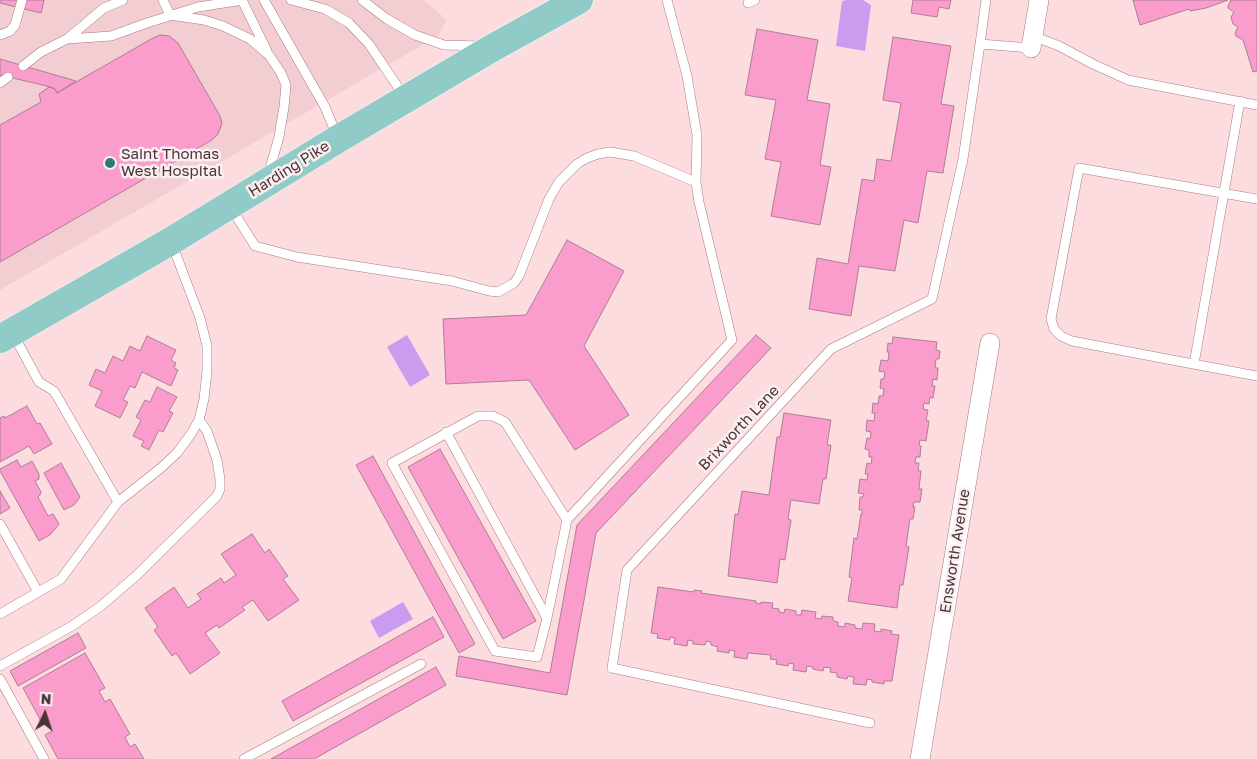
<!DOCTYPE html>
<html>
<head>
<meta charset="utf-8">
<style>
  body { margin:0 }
  #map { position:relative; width:1257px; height:759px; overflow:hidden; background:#fddce0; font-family:"Golos Text",sans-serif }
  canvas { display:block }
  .north { position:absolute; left:20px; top:689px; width:50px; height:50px; -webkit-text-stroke:4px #fbeff1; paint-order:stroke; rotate:4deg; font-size:14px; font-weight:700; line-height:20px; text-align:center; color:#4a3438 }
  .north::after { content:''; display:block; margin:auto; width:18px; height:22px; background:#4a3438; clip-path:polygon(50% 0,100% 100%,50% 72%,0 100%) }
</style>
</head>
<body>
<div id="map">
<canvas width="1257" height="759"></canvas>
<div class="north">N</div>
</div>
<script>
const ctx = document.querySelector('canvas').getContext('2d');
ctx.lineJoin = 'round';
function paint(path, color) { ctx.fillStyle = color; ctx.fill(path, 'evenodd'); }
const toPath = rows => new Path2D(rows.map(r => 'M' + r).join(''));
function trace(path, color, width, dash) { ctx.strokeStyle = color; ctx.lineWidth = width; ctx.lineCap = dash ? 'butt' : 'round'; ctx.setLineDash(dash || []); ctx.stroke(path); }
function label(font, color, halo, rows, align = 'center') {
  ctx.font = font + ' "Golos Text",sans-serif'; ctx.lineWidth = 5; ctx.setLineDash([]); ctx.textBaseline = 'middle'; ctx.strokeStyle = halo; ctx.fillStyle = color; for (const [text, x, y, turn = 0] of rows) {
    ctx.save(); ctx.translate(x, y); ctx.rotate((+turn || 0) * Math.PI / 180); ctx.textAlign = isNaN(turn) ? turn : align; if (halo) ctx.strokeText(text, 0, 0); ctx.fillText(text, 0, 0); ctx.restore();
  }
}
paint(toPath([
  [0,0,424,0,447,20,438,36,0,290]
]), '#f2cdd2');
paint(toPath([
  [846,0,863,0,871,5,865,51,836,46,842,1],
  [407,335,430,375,410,387,387,347],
  [403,602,413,619,379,638,370,621]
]), '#ca9cf0');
const building = toPath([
  [0,0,44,0,41,13,0,3,0,0],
  [913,0,951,0,949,9,939,7,937,17,911,13,913,0],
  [1133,0,1228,0,1206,8,1190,11,1189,9,1140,25,1133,0],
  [1231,0,1257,0,1257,71,1253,72,1243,40,1236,36,1235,33,1238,27,1233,24,1231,17,1234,12,1228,8,1228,6,1231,0],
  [757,29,818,40,807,100,830,104,820,165,831,167,820,225,771,216,781,162,765,159,776,100,745,95,757,29],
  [160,35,169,36,178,43,220,116,222,123,218,134,212,140,0,262,0,125,41,102,39,94,49,87,55,89,57,93,153,38,160,35],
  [893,37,951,46,941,104,954,106,943,173,927,171,918,223,904,220,895,271,859,266,851,316,809,309,817,258,848,264,862,179,874,181,877,159,891,161,901,103,883,100,893,37],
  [0,59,76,81,57,93,55,89,51,87,0,75,0,59],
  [567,240,624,271,584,346,629,415,575,450,529,380,446,384,443,319,526,315,567,240],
  [756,335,771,348,596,533,567,695,456,676,459,656,550,673,577,525,756,335],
  [147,336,176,350,171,360,176,363,174,368,178,370,171,386,142,372,135,388,130,386,123,400,128,402,120,418,95,406,102,391,89,385,96,369,105,373,113,356,123,361,130,346,140,351,147,336],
  [893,337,937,342,936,350,940,351,939,359,936,359,935,368,938,368,937,380,933,379,932,386,935,386,933,398,930,397,929,404,924,403,923,409,928,410,926,421,929,421,926,441,920,440,919,445,921,446,920,457,916,457,915,463,919,463,918,471,921,471,919,489,922,489,920,502,914,502,913,507,915,507,913,519,910,519,906,546,909,547,903,585,900,585,897,608,848,601,852,578,849,577,854,538,857,539,861,514,862,514,862,510,859,510,860,497,863,497,864,494,858,493,860,479,867,480,868,474,865,474,867,463,871,464,872,457,869,457,869,450,865,449,867,438,870,439,871,432,866,431,867,420,874,421,875,413,872,413,873,403,878,404,879,396,883,396,884,389,880,388,881,379,884,379,885,372,879,371,881,360,888,361,889,352,887,352,888,343,892,344,893,337],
  [157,387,177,397,169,411,173,413,163,432,159,430,149,450,141,446,144,441,133,436,141,420,136,417,145,400,150,402,157,387],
  [27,406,37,424,40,423,52,444,34,454,29,446,0,462,0,418,4,416,5,418,27,406],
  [784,413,831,420,827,445,831,445,826,479,823,479,819,504,791,500,788,519,791,520,785,560,780,559,777,583,728,576,735,514,738,515,742,491,769,495,777,437,780,437,784,413],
  [440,449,536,621,503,639,408,467,440,449],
  [373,456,475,644,459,653,356,465,373,456],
  [17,460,21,467,32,461,39,474,39,479,35,481,41,492,40,495,38,497,48,516,53,514,59,524,51,534,39,541,0,471,0,469,17,460],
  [61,463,80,497,74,505,64,510,44,473,61,463],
  [0,491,10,508,0,514,0,491],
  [252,534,265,553,269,549,288,576,283,579,299,600,268,621,253,600,242,607,245,610,219,628,217,625,205,633,220,653,190,674,176,653,172,656,154,630,158,627,145,608,174,587,188,608,201,599,197,594,221,578,224,583,236,575,221,554,252,534],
  [658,587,694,592,694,590,702,591,701,593,756,601,756,603,761,604,761,602,773,603,772,608,779,609,779,612,784,613,785,609,796,611,796,615,801,615,802,610,816,612,815,618,821,619,822,616,833,617,833,621,838,622,838,626,845,627,845,623,855,625,855,628,862,629,863,623,875,624,874,631,881,632,881,629,892,631,891,634,899,635,892,681,884,681,884,684,872,682,872,680,867,679,866,685,853,684,854,677,848,676,847,679,837,677,837,673,830,672,831,668,824,667,823,671,813,669,813,667,807,666,806,672,793,670,794,664,789,663,788,666,776,664,777,660,770,659,771,655,748,653,747,659,734,657,735,651,729,650,729,653,717,651,718,647,711,645,711,642,706,641,705,645,693,644,693,641,688,640,687,646,674,644,675,638,670,637,670,640,657,638,658,634,651,633,658,587],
  [433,617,444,637,293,721,282,701,433,617],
  [78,633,86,648,18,686,10,671,78,633],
  [85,653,105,688,99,691,105,702,110,699,130,734,125,737,130,747,135,744,144,759,58,759,45,735,52,731,47,720,42,723,23,688,85,653],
  [436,667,446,685,314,759,271,759,436,667]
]);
paint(building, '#fa9ccc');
trace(building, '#ac7f94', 1);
const lane = toPath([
  [163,0,170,15,204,20,223,26,250,39,269,55,281,73,286,85,284,107,279,137,268,175],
  [242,0,267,51],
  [264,0,325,107,337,136],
  [291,0,325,9,349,23,369,44,404,96],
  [362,0,387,19,415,35,444,45,481,46],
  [748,3,755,0],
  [0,35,10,31,15,25,22,0],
  [1033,36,1059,46,1093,64,1128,80,1257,105],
  [67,39,111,36,147,23,198,7,243,0],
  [980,44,986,0],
  [23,66,41,52,67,39,104,8,123,0],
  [0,83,8,77],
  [1257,199,1079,168,1051,319,1054,329,1061,336,1072,341,1257,376],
  [231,208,255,246,297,257,452,281,489,291,498,292,514,283,519,276,549,199,559,182,577,164,587,158,598,154,610,152,634,156,696,182],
  [13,334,39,382,54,391,118,502],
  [1194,364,1240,101],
  [446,432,547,618],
  [567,520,505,422,493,416,478,416,392,463,495,651,537,657,547,618,567,520,732,340,699,202,696,182,697,135,687,76,667,0],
  [0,524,38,592],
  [0,614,61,579,118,502,162,467,177,453,191,434,199,420,204,399,207,371,207,346,200,318,172,244],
  [0,666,72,626,101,606,137,575,217,496,220,489,220,479,217,460,207,431,199,420],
  [0,679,44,759],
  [870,723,612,668,627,570,831,349,932,299,963,159,980,44,1031,48],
  [244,759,421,664]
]);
const street = toPath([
  [1031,48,1039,0],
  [920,759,990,343]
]);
const primary = toPath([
  [0,339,171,241,338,139,494,47,579,0]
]);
trace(lane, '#ac7a82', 10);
trace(street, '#ac7a82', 20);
trace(primary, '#fff', 29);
trace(lane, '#fff', 9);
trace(street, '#fff', 19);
trace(primary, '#91cbc7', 28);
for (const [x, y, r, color] of [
  [110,163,6,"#307974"]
]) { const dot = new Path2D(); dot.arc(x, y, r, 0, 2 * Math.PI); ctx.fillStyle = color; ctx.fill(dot); trace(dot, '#fbeff1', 2); }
label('15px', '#4a3438', '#fbeff1', [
  ["Saint Thomas",121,154],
  ["West Hospital",121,171]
], 'left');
label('15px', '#4a3438', '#fbeff1', [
  ["Harding Pike",289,169,-32],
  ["Brixworth Lane",739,428,-47],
  ["Ensworth Avenue",955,551,-81]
]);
</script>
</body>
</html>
